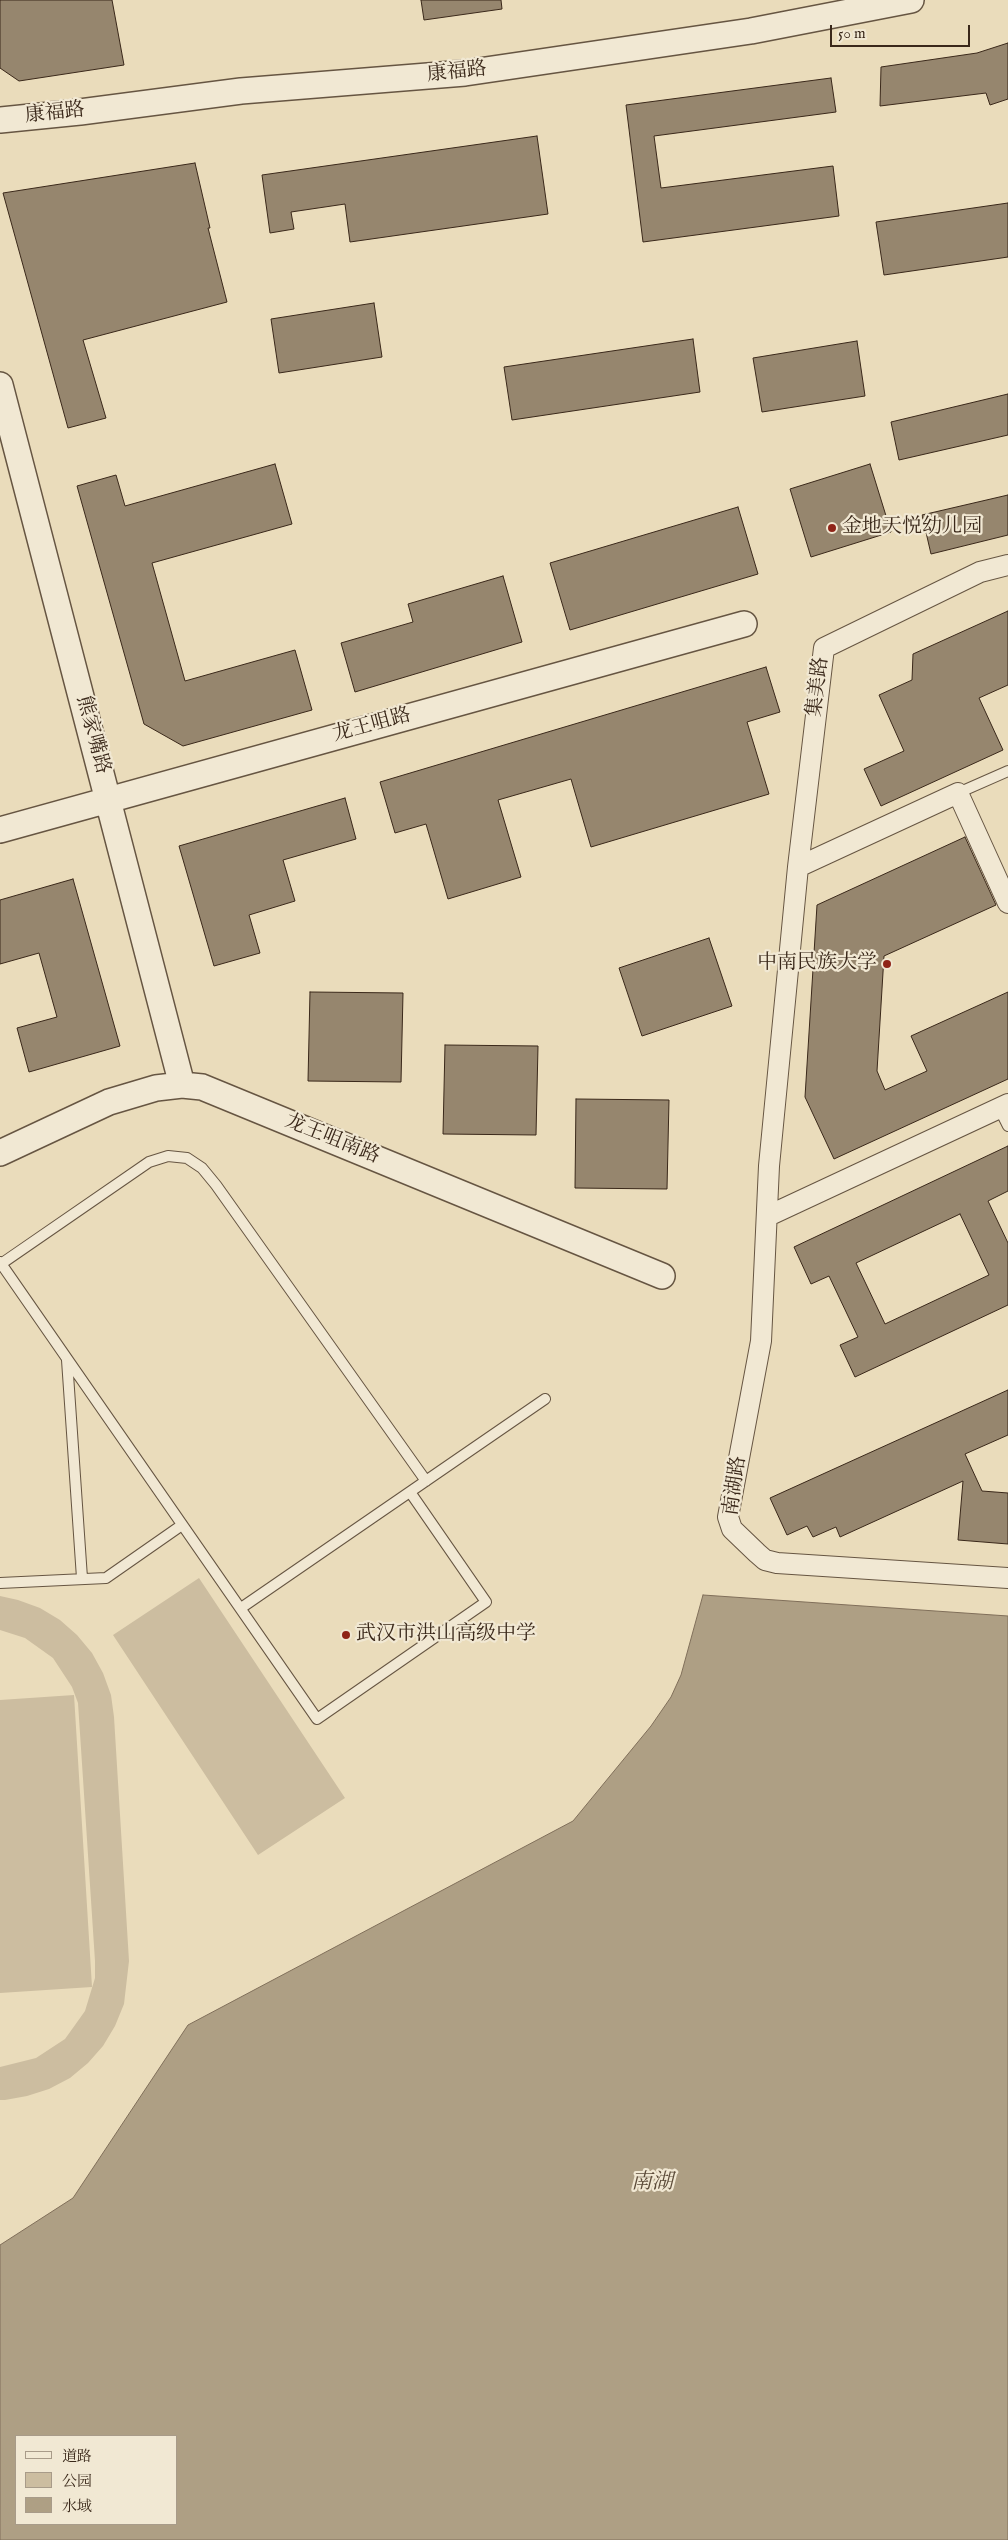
<!DOCTYPE html>
<html>
<head>
<meta charset="utf-8">
<style>
  body { margin:0 }
  #map { position:relative; width:1008px; height:2540px; overflow:hidden; background:#eadcbb; font-family:"IM FELL English","Noto Serif SC",serif }
  canvas { display:block }
  .legend { position:absolute; left:15px; top:2435px; width:162px; height:90px; box-sizing:border-box; background:#f1e8d3; border:1px solid #a89b89; margin:0; padding:6px 9px; list-style:none; font-size:15px; color:#3a281a }
  .legend li { display:flex; align-items:center; gap:10px; height:25px }
  .legend b { width:25px; border:1px solid #a89b89 }
  .scale { position:absolute; left:830px; top:25px; width:140px; height:22px; box-sizing:border-box; border:2px solid #3a281a; border-top:0; padding-left:6px; font-size:15px; line-height:18px; white-space:nowrap; color:#3a281a; -webkit-text-stroke:4px #f1e8d3; paint-order:stroke }
</style>
</head>
<body>
<div id="map">
<canvas width="1008" height="2540"></canvas>
<ul class="legend">
<li><b style="height:6px;background:#f1e8d3"></b>道路</li>
<li><b style="height:14px;background:#ccbda0"></b>公园</li>
<li><b style="height:14px;background:#ae9f84"></b>水域</li>
</ul>
<div class="scale">50 m</div>
</div>
<script>
const ctx = document.querySelector('canvas').getContext('2d');
ctx.lineJoin = 'round';
function paint(path, color) { ctx.fillStyle = color; ctx.fill(path, 'evenodd'); }
const toPath = rows => new Path2D(rows.map(r => 'M' + r).join(''));
function trace(path, color, width, dash) { ctx.strokeStyle = color; ctx.lineWidth = width; ctx.lineCap = dash ? 'butt' : 'round'; ctx.setLineDash(dash || []); ctx.stroke(path); }
function label(font, color, halo, rows, align = 'center') {
  ctx.font = font + ' "IM FELL English","Noto Serif SC",serif'; ctx.lineWidth = 4.5; ctx.setLineDash([]); ctx.textBaseline = 'middle'; ctx.strokeStyle = halo; ctx.fillStyle = color; for (const [text, x, y, turn = 0] of rows) {
    ctx.save(); ctx.translate(x, y); ctx.rotate((+turn || 0) * Math.PI / 180); ctx.textAlign = isNaN(turn) ? turn : align; if (halo) ctx.strokeText(text, 0, 0); ctx.fillText(text, 0, 0); ctx.restore();
  }
}
paint(toPath([
  [199,1578,345,1798,258,1855,113,1635],
  [0,1596,18,1600,40,1608,60,1620,77,1635,92,1653,103,1673,111,1695,114,1717,129,1961,124,2004,115,2026,103,2046,88,2063,70,2078,49,2089,27,2096,5,2100,0,2100,0,2067,36,2058,65,2039,85,2011,95,1978,95,1961,78,1703,72,1687,53,1658,25,1638,0,1630],
  [74,1695,92,1987,0,1993,0,1700]
]), '#ccbda0');
const water = toPath([
  [703,1595,1008,1616,1008,2540,0,2540,0,2245,73,2198,188,2025,573,1821,651,1726,671,1697,681,1675,703,1595],
  [16,2436,176,2436,176,2524,16,2524,16,2436]
]);
paint(water, '#ae9f84');
trace(water, '#806f5a', 1);
const building = toPath([
  [0,0,112,0,124,65,19,81,0,68,0,0],
  [421,0,501,0,502,9,424,20,421,0],
  [1008,43,1008,99,990,105,986,93,880,106,881,67,977,53,1008,43],
  [831,78,836,112,654,136,661,188,833,166,839,216,643,242,626,105,831,78],
  [537,136,548,214,350,242,345,204,291,212,294,229,270,233,262,175,537,136],
  [195,163,210,228,208,228,227,302,83,340,106,418,68,428,3,193,195,163],
  [1008,203,1008,257,884,275,876,222,1008,203],
  [374,303,382,357,279,373,271,319,374,303],
  [693,339,700,392,512,420,504,367,693,339],
  [857,341,865,396,762,412,753,358,857,341],
  [1008,394,1008,435,899,460,891,422,1008,394],
  [275,464,292,524,152,563,185,681,295,650,312,710,183,746,144,724,77,486,116,475,125,506,275,464],
  [870,464,891,532,811,557,790,489,870,464],
  [1008,495,1008,535,931,554,922,515,1008,495],
  [738,507,758,574,570,630,550,563,738,507],
  [503,576,522,642,355,692,341,643,413,622,408,604,503,576],
  [1008,611,1008,685,979,698,1003,750,881,806,864,769,904,751,879,695,912,680,913,654,1008,611],
  [766,667,780,712,747,722,769,794,591,847,571,779,498,800,521,877,448,899,426,824,395,833,380,782,766,667],
  [345,798,356,839,283,860,295,901,249,915,260,953,214,966,179,846,345,798],
  [965,837,996,905,884,956,877,1071,885,1090,927,1071,911,1036,1008,992,1008,1079,834,1159,805,1097,817,905,965,837],
  [73,879,120,1046,29,1072,17,1028,57,1017,39,953,0,964,0,900,73,879],
  [709,938,732,1006,642,1036,619,968,709,938],
  [310,992,403,993,401,1082,308,1081,310,992],
  [445,1045,538,1046,536,1135,443,1134,445,1045],
  [576,1099,669,1100,667,1189,575,1188,576,1099],
  [1008,1146,1008,1191,988,1201,1008,1243,1008,1305,855,1377,840,1345,858,1337,829,1276,811,1284,794,1247,1008,1146],
  [960,1214,989,1275,885,1324,856,1263,960,1214],
  [1008,1390,1008,1435,965,1454,982,1491,1008,1493,1008,1544,958,1540,963,1481,840,1537,836,1527,813,1537,807,1526,787,1535,770,1498,1008,1390]
]);
paint(building, '#96866e');
trace(building, '#3a281a', 1);
const service = toPath([
  [958,793,1008,771],
  [999,1108,1008,1126],
  [0,1262,317,1719,486,1602,410,1492],
  [1,1264,149,1162,168,1156,187,1158,202,1168,216,1185,426,1481],
  [67,1360,82,1578],
  [0,1583,106,1578,182,1525],
  [241,1608,545,1399]
]);
const minor = toPath([
  [1008,565,980,572,824,648,798,867,769,1166,761,1341,728,1517,732,1529,757,1553,765,1560,777,1563,1008,1578],
  [798,867,958,793,1008,903],
  [768,1216,1008,1104]
]);
const tertiary = toPath([
  [0,120,80,112,241,91,465,73,751,31,911,0],
  [0,385,182,1085],
  [0,830,744,624],
  [0,1153,109,1102,156,1088,182,1085,202,1087,662,1276]
]);
trace(service, '#665542', 12);
trace(minor, '#665542', 22);
trace(tertiary, '#665542', 28);
trace(service, '#f1e8d3', 10);
trace(minor, '#f1e8d3', 20);
trace(tertiary, '#f1e8d3', 25);
for (const [x, y, r, color] of [
  [832,528,5,"#8f2418"],
  [887,964,5,"#8f2418"],
  [346,1635,5,"#8f2418"]
]) { const dot = new Path2D(); dot.arc(x, y, r, 0, 2 * Math.PI); ctx.fillStyle = color; ctx.fill(dot); trace(dot, '#f1e8d3', 2); }
label('20px', '#3a281a', '#f1e8d3', [
  ["康福路",457,73,-6],
  ["康福路",55,114,-6],
  ["集美路",819,687,-83],
  ["龙王咀路",372,726,-15],
  ["熊家嘴路",92,735,75],
  ["龙王咀南路",332,1140,22],
  ["南湖路",736,1486,-82]
]);
label('20px', '#3a281a', '#f1e8d3', [
  ["金地天悦幼儿园",842,528],
  ["中南民族大学",877,964,"right"],
  ["武汉市洪山高级中学",356,1635]
], 'left');
label('italic 21px', '#5d4c3a', '#f1e8d3', [
  ["南湖",652,2184]
]);
</script>
</body>
</html>
